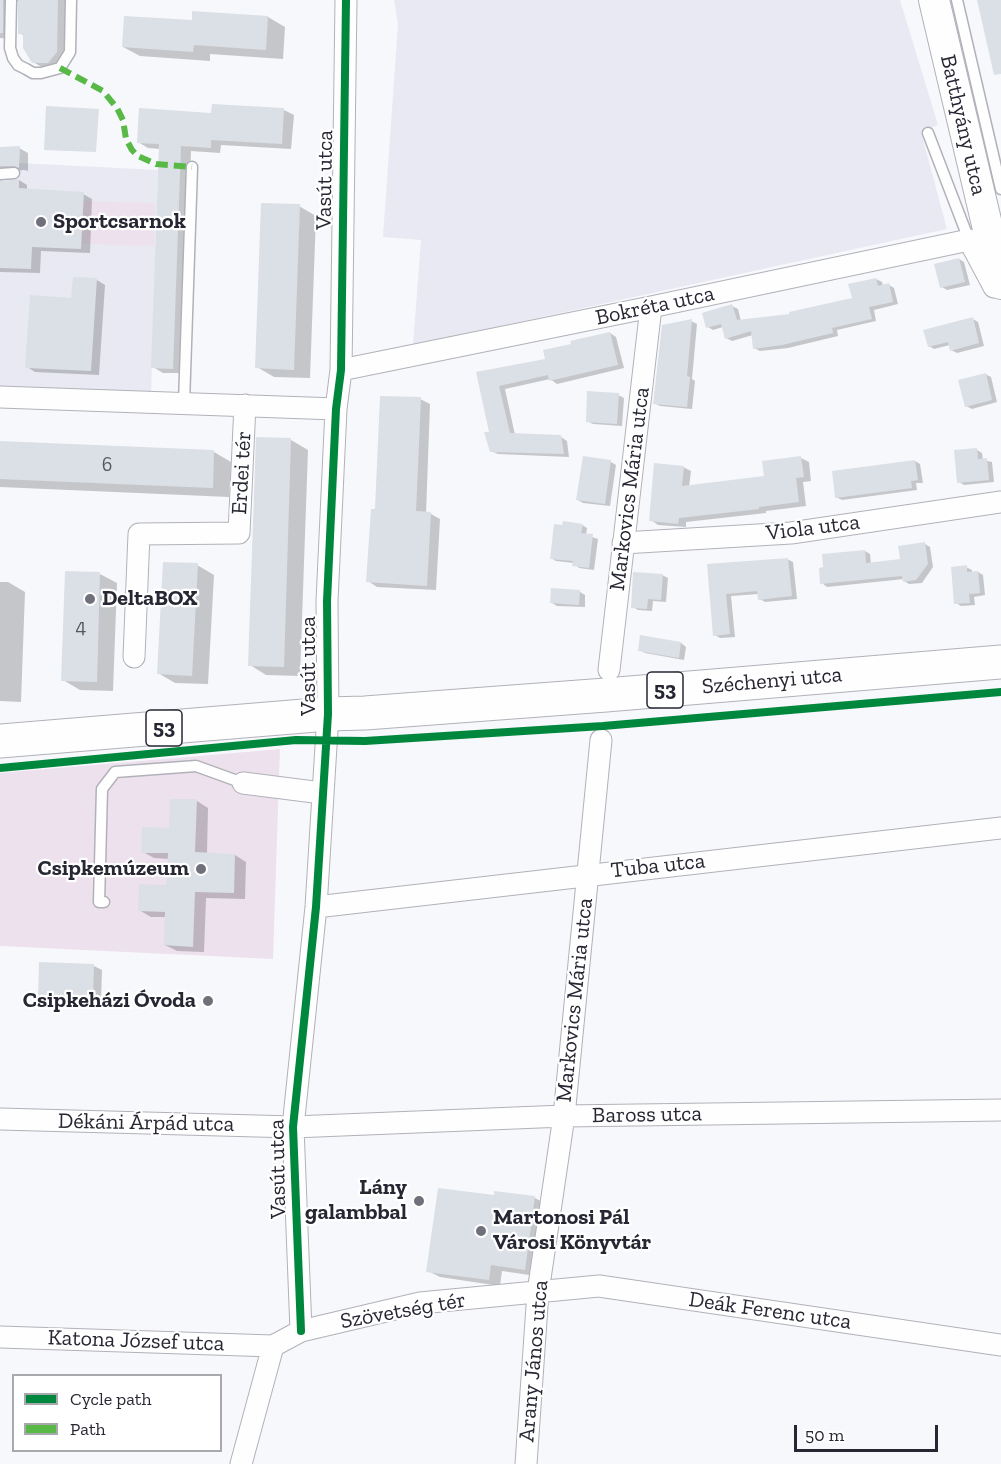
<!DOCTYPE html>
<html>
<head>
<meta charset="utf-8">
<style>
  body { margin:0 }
  #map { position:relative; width:1001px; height:1464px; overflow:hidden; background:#f7f8fc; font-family:"Zilla Slab",serif }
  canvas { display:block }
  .legend { position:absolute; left:12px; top:1374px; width:210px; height:78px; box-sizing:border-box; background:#fff; border:2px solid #a8a9ad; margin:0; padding:8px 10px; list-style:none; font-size:18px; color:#262733 }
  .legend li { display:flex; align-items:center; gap:12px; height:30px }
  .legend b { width:30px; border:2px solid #a8a9ad }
  .scale { position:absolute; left:794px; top:1425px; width:144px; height:27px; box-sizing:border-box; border:3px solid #262733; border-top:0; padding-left:8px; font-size:18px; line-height:21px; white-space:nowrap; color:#262733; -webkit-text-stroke:4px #fff; paint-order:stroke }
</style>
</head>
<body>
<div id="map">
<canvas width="1001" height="1464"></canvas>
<ul class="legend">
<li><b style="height:8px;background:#00873e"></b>Cycle path</li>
<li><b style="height:8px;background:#58b947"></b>Path</li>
</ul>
<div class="scale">50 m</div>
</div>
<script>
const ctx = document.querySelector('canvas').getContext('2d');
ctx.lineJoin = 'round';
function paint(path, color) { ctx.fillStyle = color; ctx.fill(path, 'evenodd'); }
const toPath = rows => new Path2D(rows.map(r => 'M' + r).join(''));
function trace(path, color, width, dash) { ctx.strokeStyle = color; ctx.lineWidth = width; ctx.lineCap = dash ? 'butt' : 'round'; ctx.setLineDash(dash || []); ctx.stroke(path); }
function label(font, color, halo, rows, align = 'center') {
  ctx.font = font + ' "Zilla Slab",serif'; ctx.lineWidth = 4.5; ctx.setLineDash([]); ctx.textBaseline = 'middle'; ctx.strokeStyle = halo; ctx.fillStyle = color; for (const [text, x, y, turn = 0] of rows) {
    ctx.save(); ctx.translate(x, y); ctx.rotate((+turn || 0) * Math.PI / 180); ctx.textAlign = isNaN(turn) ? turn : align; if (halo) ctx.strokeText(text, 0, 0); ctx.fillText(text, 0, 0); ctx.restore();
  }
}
paint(toPath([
  [394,0,900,0,938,125,921,132,947,229,413,345,421,240,383,237,398,24],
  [19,163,158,170,151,393,0,389,0,188,19,188]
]), '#e8e9f3');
paint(toPath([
  [83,201,155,203,154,246,82,244],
  [280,749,273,959,0,946,0,773]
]), '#ede1ed');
paint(toPath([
  [0,0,20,0,15,3,14,39,0,38],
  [20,0,69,0,68,58,59,69,45,69,33,62,25,36,19,33],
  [268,17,285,27,283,59,210,54,210,61,140,56,123,47,193,22],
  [284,110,294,115,291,149,221,145,220,153,191,151,183,373,163,373,153,367,160,149,148,148,138,142],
  [19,148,28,153,28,171,24,170,5,172,1,180,2,182,19,180,27,185,27,190,83,194,92,199,90,253,41,251,40,273,0,272,0,149],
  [299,206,316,216,310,378,274,377,257,367],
  [959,259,964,262,970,285,947,290,942,287],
  [876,279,882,282,883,286,889,285,894,288,898,304,874,310,876,321,837,330,838,336,788,348,760,351,754,348,753,335,732,341,726,338,723,327,713,330,708,327,732,306,738,309,741,321,791,315,854,299],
  [97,280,105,285,99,375,35,372,27,367,72,299],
  [973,319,978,322,984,346,957,353,951,350,950,345,934,349,929,346],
  [691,321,697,324,692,379,695,381,692,409,660,406,654,403],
  [610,333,616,337,624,368,557,384,550,379,505,389,515,435,561,437,567,441,569,457,498,454,491,451,491,434,478,373,547,360,573,345],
  [985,374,991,377,997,402,972,409,966,406],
  [618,395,624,398,622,426,593,424,587,421],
  [420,399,430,404,426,514,431,514,440,519,436,590,377,587,368,581,376,511],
  [258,439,291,440,308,450,300,676,266,675,250,665],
  [0,443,214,452,231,462,229,497,0,487],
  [977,450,982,453,983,460,992,462,994,482,964,485,959,482],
  [584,458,611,462,616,465,610,506,583,503,578,500],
  [801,458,809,462,811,481,803,482,806,506,766,511,766,513,686,522,686,527,658,525,651,520,683,467,691,471,689,487,766,478],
  [915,461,920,464,923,483,916,483,917,490,842,500,836,497],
  [582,525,587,528,586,535,598,539,594,570,579,568,574,563,556,561,551,558],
  [925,544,930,547,933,567,922,583,909,584,904,581,904,579,827,587,822,583,865,551,870,554,871,564,901,561],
  [787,559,793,562,797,599,765,602,760,599,759,594,731,596,735,637,720,638,715,635,708,566],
  [197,565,214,575,208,684,175,683,158,673],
  [966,567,972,570,972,573,978,572,983,575,985,595,974,597,975,605,961,606,956,603],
  [100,574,117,583,113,691,80,690,63,680],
  [662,575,668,578,666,602,653,601,652,611,638,610,633,607],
  [0,582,8,582,25,592,21,702,0,701],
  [580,592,585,595,585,607,557,606,552,603],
  [642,637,681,643,686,647,684,660,645,653,640,650],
  [171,800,197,801,208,808,207,854,235,855,246,862,245,899,206,898,204,952,177,951,165,945,167,917,151,917,139,910,168,887,169,859,154,858,143,852,170,830],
  [94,966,102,970,101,1002,48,1000,39,996],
  [495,1197,535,1198,546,1204,536,1276,502,1271,500,1286,440,1277,428,1271]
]), '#0003');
paint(toPath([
  [0,0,3,0,3,33,0,33],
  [18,0,58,0,57,52,48,63,32,63,23,48,23,34,18,34],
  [977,0,1001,0,1001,74,994,75],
  [192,11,268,16,266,50,194,45,193,52,122,47,124,16,192,20],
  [212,104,284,108,282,144,211,140,211,148,181,146,173,369,151,368,159,144,137,143,139,108,211,113],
  [46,106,99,109,96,152,44,150],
  [20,146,19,168,14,166,0,166,0,147],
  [19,179,19,188,84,192,81,249,32,247,31,269,0,268,0,181],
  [261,203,300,204,294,370,255,368],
  [959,258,965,282,940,288,934,264],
  [73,277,97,278,91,371,25,368,30,295,71,298],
  [876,278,878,286,889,283,893,302,869,307,872,319,832,328,833,333,782,345,753,349,751,331,725,339,721,324,706,328,702,313,732,304,737,320,789,314,789,312,852,298,848,284],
  [973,317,979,343,950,351,948,342,928,347,923,330],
  [692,319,687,376,690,377,687,407,653,404,662,325],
  [610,332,618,365,549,381,548,375,499,386,510,433,561,435,564,454,490,452,484,432,489,432,476,372,545,359,543,350,571,344,570,341],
  [986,373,992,400,965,407,958,380],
  [587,391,619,393,617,424,586,422],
  [380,396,421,397,416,511,431,512,427,586,366,582,371,509,375,509],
  [256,437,291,438,284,667,248,666],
  [0,441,214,450,213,488,0,479],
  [977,448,978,459,987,458,989,480,957,483,954,450],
  [583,456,611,460,605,504,576,500],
  [801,456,804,477,796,478,799,502,759,507,759,509,679,518,678,524,649,521,654,463,684,466,682,486,764,476,762,461],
  [915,460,918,480,911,481,912,488,835,498,832,471],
  [563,521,583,524,581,533,593,534,589,568,572,566,573,561,550,559,554,524,562,525],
  [925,542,928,564,916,580,903,582,902,576,820,584,819,568,823,567,822,554,865,550,866,563,900,559,898,546],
  [788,558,792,596,758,600,757,591,726,594,730,634,713,636,707,564],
  [163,562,198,563,192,676,157,674],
  [967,565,967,572,978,571,980,593,969,594,970,603,954,604,951,567],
  [65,571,100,572,97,682,61,681],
  [633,572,663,574,661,600,648,599,647,609,631,608],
  [551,588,580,590,579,605,550,603],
  [640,635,681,642,679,658,638,651],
  [170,799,197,799,195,852,235,854,234,893,195,892,193,947,164,945,165,912,138,911,139,884,166,885,168,853,141,853,142,827,169,828],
  [39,962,94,964,93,998,38,996],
  [438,1188,494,1195,494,1191,535,1196,525,1270,491,1265,489,1280,426,1272]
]), '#dbe0e6');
const lane = toPath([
  [11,0,10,48,13,58,18,65,26,69,33,73,41,73,60,68,70,52,71,0],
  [957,0,1001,189],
  [928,133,969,240],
  [0,174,14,173],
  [184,403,192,167],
  [104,902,99,902,102,789,115,772,196,766,243,783]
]);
const street = toPath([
  [341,370,651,307,969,240,994,287],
  [0,397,336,409],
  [623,543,791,533,1001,502],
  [134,657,139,534,239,533,245,405],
  [609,670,651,307],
  [243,783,322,793],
  [316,907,1001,828],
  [0,1119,293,1127,564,1116,1001,1110],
  [301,1331,293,1127,316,907,328,714,327,601,336,409,341,370,346,0],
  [0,1337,273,1346,301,1331,420,1303,599,1286,1001,1345],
  [241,1464,273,1346],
  [526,1464,538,1292,564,1116,601,740]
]);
const secondary = toPath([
  [934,0,1001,284]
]);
const primary = toPath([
  [0,741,328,714,365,713,606,695,1001,662]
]);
trace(lane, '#b1b2b9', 13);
trace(street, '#b1b2b9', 23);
trace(secondary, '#b1b2b9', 32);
trace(primary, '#b1b2b9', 35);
trace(lane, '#fefeff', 10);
trace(street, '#fefeff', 21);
trace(secondary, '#fefeff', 30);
trace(primary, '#fefeff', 33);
trace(toPath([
  [60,68,103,91,117,108,123,120,126,139,132,150,138,156,156,164,192,167]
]), '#58b947', 6, [12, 6]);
trace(toPath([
  [0,768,296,740,365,741,603,726,1001,692],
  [301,1331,293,1127,316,907,328,714,327,601,336,409,341,370,346,0]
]), '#00873e', 8);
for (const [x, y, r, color] of [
  [41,222,6,"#6f7079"],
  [90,599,6,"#6f7079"],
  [201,869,6,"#6f7079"],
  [208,1001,6,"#6f7079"],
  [419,1201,6,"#6f7079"],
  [481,1231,6,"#6f7079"]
]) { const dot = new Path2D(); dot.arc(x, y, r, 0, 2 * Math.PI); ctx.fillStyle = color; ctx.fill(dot); trace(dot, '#fff', 2); }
label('20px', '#545661', null, [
  ["6",107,465],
  ["4",81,627]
]);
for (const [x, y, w] of [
  [665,690,36],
  [164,728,36]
]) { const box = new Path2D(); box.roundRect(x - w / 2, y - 18, w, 36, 4.5); ctx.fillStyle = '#fff'; ctx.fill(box); trace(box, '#262733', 1.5); }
label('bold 21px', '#262733', null, [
  ["53",665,690],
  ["53",164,728]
]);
label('22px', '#262733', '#fff', [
  ["Batthyány utca",963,125,77],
  ["Vasút utca",325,180,-89],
  ["Bokréta utca",655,306,-12],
  ["Erdei tér",242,473,-87],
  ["Markovics Mária utca",630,489,-83],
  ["Viola utca",813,528,-7],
  ["Vasút utca",309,666,-90],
  ["Széchenyi utca",772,681,-5],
  ["Tuba utca",658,866,-6],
  ["Markovics Mária utca",575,1000,-84],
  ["Baross utca",647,1115,-1],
  ["Dékáni Árpád utca",146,1123,1],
  ["Vasút utca",278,1169,-91],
  ["Szövetség tér",403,1311,-10],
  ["Deák Ferenc utca",770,1311,8],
  ["Katona József utca",136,1341,2],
  ["Arany János utca",534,1361,-85]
]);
label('bold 22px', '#262733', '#fff', [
  ["Sportcsarnok",53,222],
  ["DeltaBOX",102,599],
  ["Csipkemúzeum",189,869,"right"],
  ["Csipkeházi Óvoda",196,1001,"right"],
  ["Lány",407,1188,"right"],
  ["galambbal",407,1213,"right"],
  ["Martonosi Pál",493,1218],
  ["Városi Könyvtár",493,1243]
], 'left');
</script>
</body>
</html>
